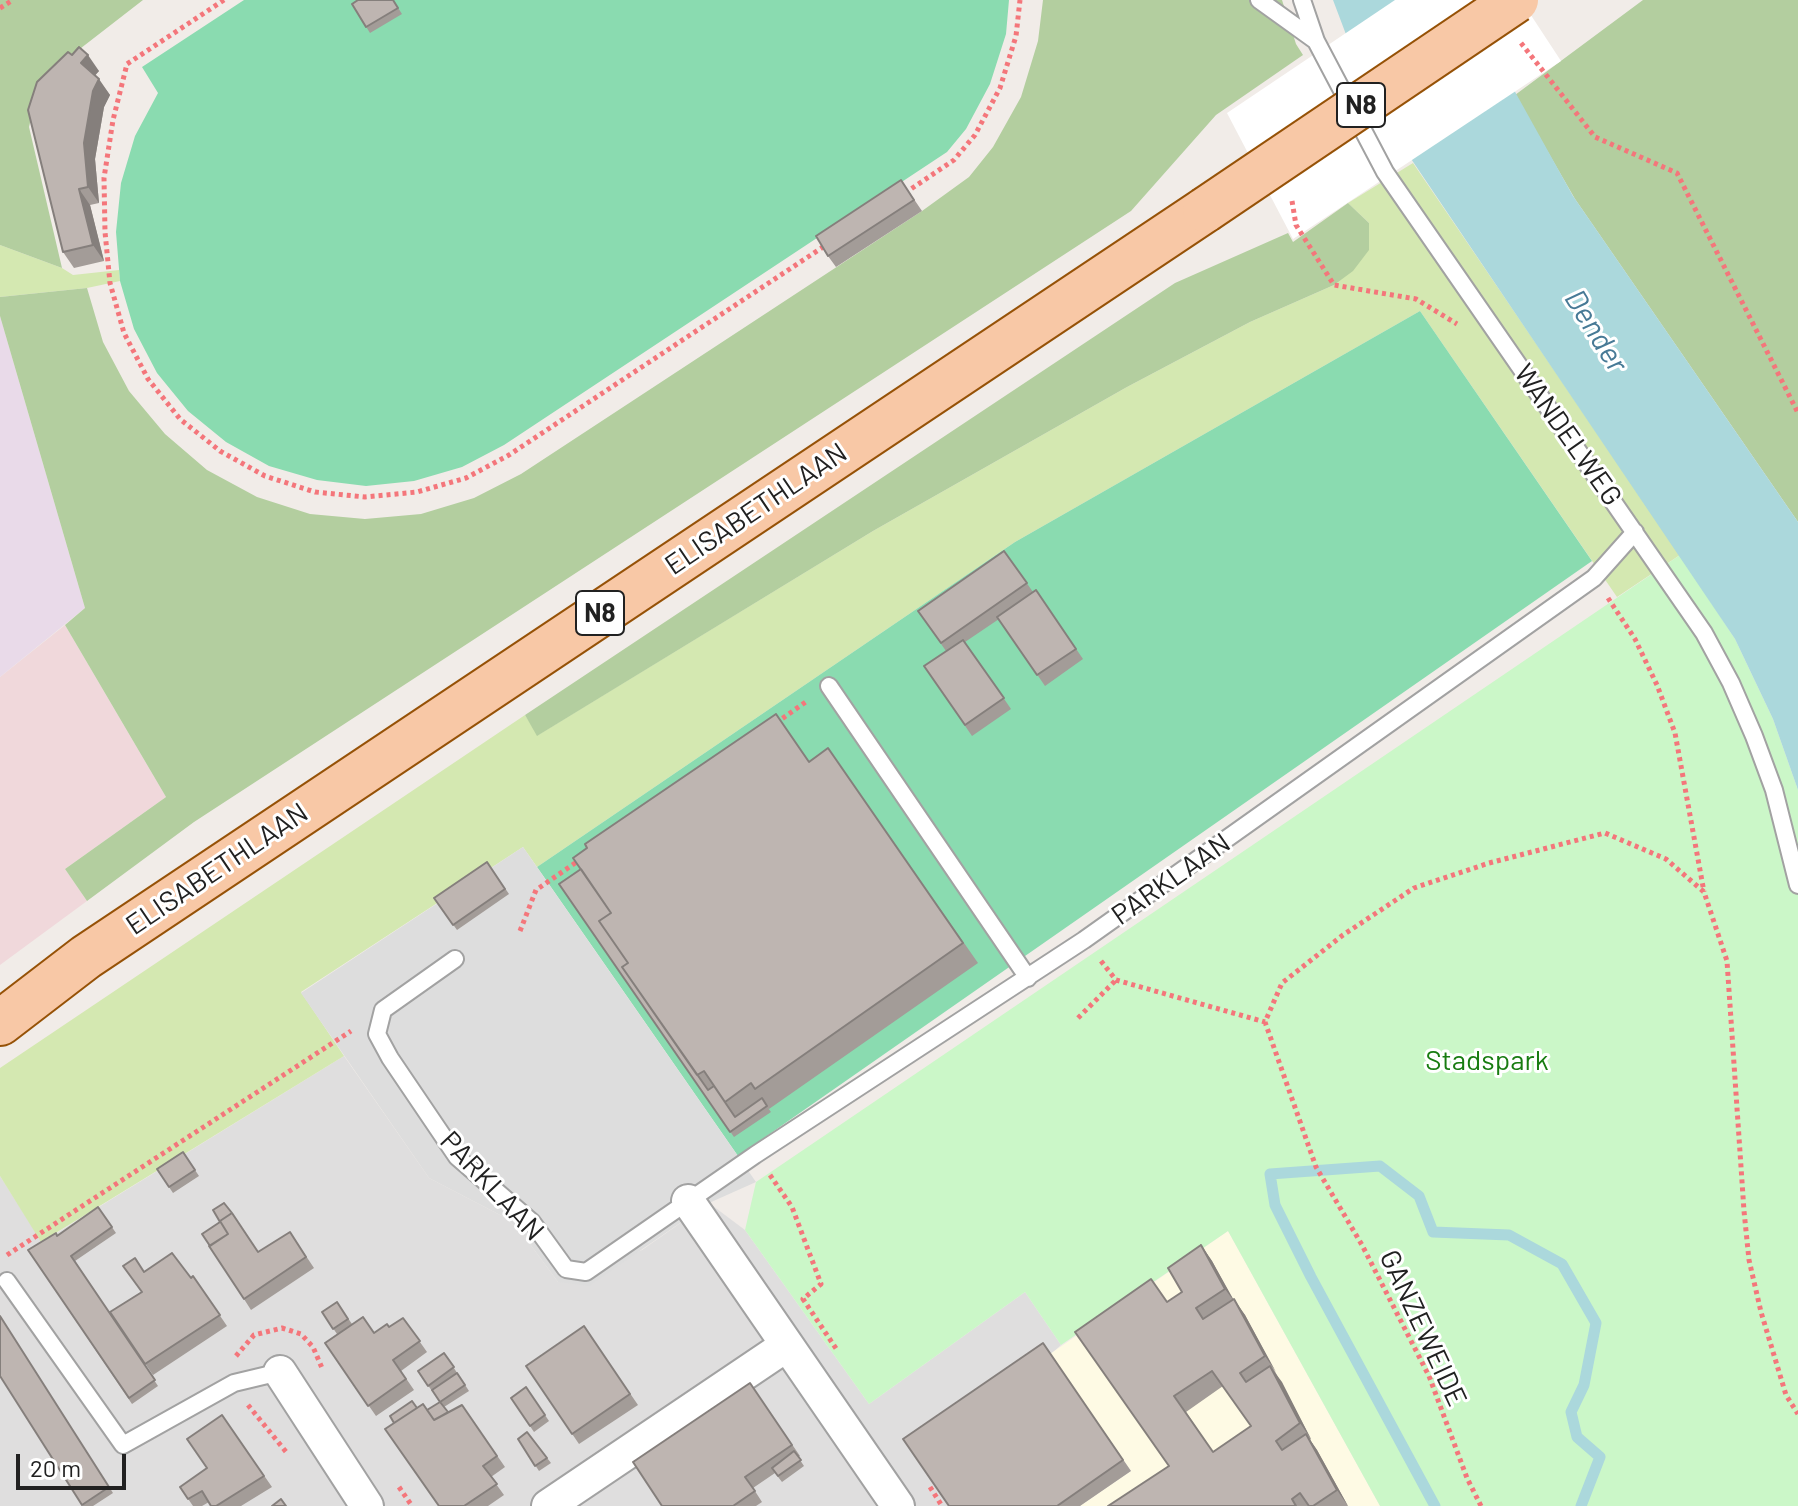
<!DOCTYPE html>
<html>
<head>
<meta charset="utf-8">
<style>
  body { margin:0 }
  #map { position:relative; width:1798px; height:1506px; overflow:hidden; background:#f1ece8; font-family:Barlow,sans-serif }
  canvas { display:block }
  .scale { position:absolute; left:16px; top:1454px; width:110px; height:36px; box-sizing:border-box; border:4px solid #212121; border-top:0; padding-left:10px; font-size:24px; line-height:28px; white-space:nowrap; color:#212121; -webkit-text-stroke:6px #fff; paint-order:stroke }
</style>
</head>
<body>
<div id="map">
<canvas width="1798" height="1506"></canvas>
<div class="scale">20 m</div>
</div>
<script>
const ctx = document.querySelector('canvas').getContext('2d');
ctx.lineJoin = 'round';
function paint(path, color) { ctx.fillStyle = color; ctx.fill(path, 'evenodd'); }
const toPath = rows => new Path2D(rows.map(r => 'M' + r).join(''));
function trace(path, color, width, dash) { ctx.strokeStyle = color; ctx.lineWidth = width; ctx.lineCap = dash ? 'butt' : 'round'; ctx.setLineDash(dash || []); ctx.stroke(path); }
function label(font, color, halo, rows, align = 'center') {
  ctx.font = font + ' Barlow,sans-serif'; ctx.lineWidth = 6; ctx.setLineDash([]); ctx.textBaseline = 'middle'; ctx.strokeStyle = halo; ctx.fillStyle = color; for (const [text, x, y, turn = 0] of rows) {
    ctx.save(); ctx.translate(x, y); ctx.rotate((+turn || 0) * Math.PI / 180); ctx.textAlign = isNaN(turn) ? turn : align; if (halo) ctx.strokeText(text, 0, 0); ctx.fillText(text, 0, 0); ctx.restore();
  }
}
paint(toPath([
  [344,1056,429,1178,504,1217,521,1232,558,1282,642,1250,709,1203,745,1230,869,1404,1025,1292,1061,1345,1051,1354,1131,1471,1080,1506,0,1506,0,1176,42,1242]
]), '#dfdede');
paint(toPath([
  [65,625,166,797,65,869,87,901,0,965,0,677]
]), '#f0d8db');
paint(toPath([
  [0,316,85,608,0,677]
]), '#e9dae9');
paint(toPath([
  [1228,1231,1380,1506,1080,1506,1131,1471,1050,1354]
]), '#fefae4');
paint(toPath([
  [1413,163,1680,555,1617,597,1420,311,1015,542,537,867,523,847,301,992,344,1056,41,1242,0,1176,0,1068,525,715,538,735,873,531,1127,387,1250,322,1334,285,1369,223,1348,203],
  [0,245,62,268,73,275,119,270,120,281,87,288,0,297]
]), '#d4e8b1');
paint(toPath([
  [0,0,143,0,63,62,37,93,29,127,62,268,0,245],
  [1043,0,1282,0,1296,44,1303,55,1216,115,1131,211,194,822,87,901,65,869,166,797,65,625,85,608,0,316,0,297,87,288,103,342,129,391,165,434,207,470,257,497,310,514,365,519,421,514,474,498,521,474,922,211,969,177,993,147,1021,97,1038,41],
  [1643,0,1798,0,1798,522,1575,199,1515,95],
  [1348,203,1369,223,1369,250,1353,271,1334,285,1250,322,1127,387,873,531,537,736,525,715,1175,283,1288,233,1293,242]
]), '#b3ce9f');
paint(toPath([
  [1680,555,1735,639,1773,719,1798,790,1798,1506,1380,1506,1228,1231,1061,1345,1025,1292,869,1404,745,1230,756,1182]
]), '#cbf7c8');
paint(toPath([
  [244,0,1009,0,1006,34,990,84,966,129,947,152,504,445,462,467,414,481,366,486,317,480,269,466,226,442,188,411,157,373,134,329,120,281,116,232,121,183,135,136,158,93,142,67],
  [1420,311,1592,561,738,1156,537,867,1015,542]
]), '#8adbb0');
paint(toPath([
  [523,847,756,1182,709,1203,589,1286,558,1282,521,1232,504,1217,429,1178,301,993]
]), '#ddd');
paint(toPath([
  [1333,0,1464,0,1573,196,1798,522,1798,790,1773,719,1735,639,1397,138,1350,45]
]), '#abd8dc');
paint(toPath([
  [1395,0,1521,0,1561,61,1293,239,1227,113]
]), '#fff');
trace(toPath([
  [1435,1506,1311,1277,1275,1205,1270,1174,1380,1166,1419,1196,1433,1232,1509,1235,1562,1264,1596,1323,1584,1385,1571,1412,1577,1437,1600,1457,1581,1506]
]), '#abd8dc', 11);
const service = toPath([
  [1259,0,1316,41],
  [1302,0,1316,41,1385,172,1704,633,1731,683,1754,736,1774,790,1798,885],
  [829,686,1028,978],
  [455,959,383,1010,377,1034,390,1058,457,1157,532,1222,566,1269,586,1272,755,1155,1084,940,1594,578,1635,532],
  [7,1281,123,1445,234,1383,280,1372]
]);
const minor = toPath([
  [688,1201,898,1506],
  [280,1372,367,1506],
  [548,1506,787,1345]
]);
const primary = toPath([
  [0,1023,86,957,1205,210]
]);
trace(service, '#a2a2a2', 20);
trace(minor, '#a2a2a2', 36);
trace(primary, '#965207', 48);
trace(toPath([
  [224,0,127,64,113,120,104,178,105,232,110,283,124,333,148,379,180,419,220,451,265,476,315,492,365,497,417,492,466,478,509,455,826,245],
  [0,8,13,0],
  [1521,43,1595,137,1677,173,1798,413],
  [905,193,954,160,975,135,1000,88,1016,36,1020,0],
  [1292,201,1296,225,1334,285,1416,299,1457,324],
  [1608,598,1635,639,1657,685,1675,733,1704,892],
  [776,723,807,701],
  [520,931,536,890,581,859],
  [1101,961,1116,980,1265,1022],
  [1078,1018,1116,980],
  [770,1175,792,1207,821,1284,803,1299,837,1350],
  [7,1255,351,1031],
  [236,1356,254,1335,282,1328,301,1334,313,1347,322,1368],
  [248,1405,287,1453],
  [399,1487,412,1506],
  [930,1487,942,1506],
  [1481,1506,1467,1478,1429,1376,1362,1245,1316,1167,1265,1022,1282,983,1343,935,1414,888,1489,863,1605,833,1666,859,1704,892,1727,961,1744,1211,1749,1260,1761,1312,1786,1395,1798,1414]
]), '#f4767b', 5, [4, 4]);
trace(service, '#fff', 16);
trace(minor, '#fff', 32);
trace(primary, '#f8c8a6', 44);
const primaryBridge = toPath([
  [1205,210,1516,0]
]);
trace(primaryBridge, '#965207', 48, []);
trace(primaryBridge, '#f8c8a6', 44);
paint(toPath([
  [393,0,402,14,370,33,352,4],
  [72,55,99,71,95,75,110,95,104,107,95,159,99,203,90,205,104,261,74,268,63,252],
  [901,180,922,211,836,267,828,256],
  [1004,551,1033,592,1036,590,1083,659,1045,686,999,619,965,642,1011,709,972,736,924,666,946,651,918,611],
  [828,748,978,963,769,1109,768,1108,771,1112,734,1137,559,884,809,761],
  [487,862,509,894,457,930,434,898],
  [183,1152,199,1176,173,1193,157,1169],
  [98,1207,116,1233,75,1261,158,1386,132,1404,28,1250,57,1236],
  [290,1232,314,1268,251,1310,244,1299,259,1252],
  [1201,1245,1212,1261,1233,1300,1245,1315,1311,1439,1310,1440,1317,1450,1348,1506,1108,1506,1169,1466,1167,1302,1182,1292],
  [1223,1386,1251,1426,1213,1452,1186,1412],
  [144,1272,191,1278,193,1276,227,1326,153,1375,110,1312,141,1292],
  [337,1302,352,1324,374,1333,389,1327,403,1318,427,1352,401,1371,414,1390,376,1416,325,1343,337,1334,322,1312],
  [0,1316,113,1493,93,1506,83,1506,0,1376],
  [584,1326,638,1405,579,1444,526,1366],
  [1043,1343,1131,1471,1080,1506,949,1506],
  [444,1353,469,1391,444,1407,448,1412,462,1405,505,1467,491,1477,504,1495,488,1506,439,1506,417,1408,427,1410,440,1402,433,1390,432,1391,418,1371],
  [750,1383,800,1456,798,1457,804,1466,782,1482,775,1473,753,1488,762,1502,756,1506,662,1506],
  [526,1387,549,1421,534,1432,511,1398],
  [222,1415,272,1487,241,1506,211,1506,209,1502,202,1506,193,1506,180,1487,207,1468],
  [527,1432,551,1463,539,1471,518,1439]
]), '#a39c98');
paint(toPath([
  [88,55,99,71,92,79,81,63],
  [99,79,110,95,104,107,95,159,99,203,88,187,84,143,93,91],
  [79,189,90,205,104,261,93,245],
  [1201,1245,1212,1261,1236,1304,1225,1289],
  [1234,1299,1245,1315,1276,1372,1265,1356],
  [1270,1366,1282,1382,1311,1439,1300,1423],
  [1306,1434,1317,1450,1348,1506,1337,1490]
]), '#857f7c');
const building = toPath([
  [358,0,393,0,398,8,366,27,352,4,358,0],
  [79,47,88,55,81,63,99,79,93,91,84,143,88,187,79,189,93,245,63,252,28,110,37,82,68,52,72,55,79,47],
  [901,180,914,200,828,256,816,236,901,180],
  [1004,551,1027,583,941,643,918,611,1004,551],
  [1036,590,1076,649,1037,675,997,617,1036,590],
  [963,640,1004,698,965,725,924,666,963,640],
  [776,714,809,762,828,748,963,943,755,1089,751,1083,725,1102,704,1071,697,1075,622,967,628,963,599,921,611,913,573,858,587,848,585,844,776,714],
  [487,862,505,889,453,925,434,898,487,862],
  [581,869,611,913,599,921,628,963,622,967,708,1090,714,1086,735,1117,762,1098,767,1106,730,1132,559,884,581,869],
  [183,1152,195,1170,169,1187,157,1169,183,1152],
  [224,1203,232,1213,220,1221,228,1234,210,1246,202,1234,220,1222,213,1210,224,1203],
  [98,1207,112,1227,71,1256,155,1380,129,1398,28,1250,56,1233,57,1236,98,1207],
  [232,1213,258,1252,290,1232,306,1257,244,1299,209,1246,228,1234,220,1221,232,1213],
  [1201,1245,1225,1289,1196,1308,1203,1319,1234,1299,1265,1356,1240,1373,1246,1382,1270,1366,1300,1423,1276,1441,1282,1450,1306,1434,1337,1490,1313,1506,1309,1506,1300,1493,1292,1499,1296,1506,1108,1506,1169,1466,1075,1332,1151,1279,1167,1302,1182,1292,1168,1268,1201,1245],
  [1212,1371,1251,1426,1213,1452,1174,1396,1212,1371],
  [172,1253,191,1278,193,1276,220,1315,145,1364,110,1312,142,1292,123,1266,135,1258,144,1272,172,1253],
  [337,1302,348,1319,333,1329,322,1312,337,1302],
  [0,1316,109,1487,82,1505,0,1376,0,1316],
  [363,1317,374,1333,387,1324,389,1327,403,1318,420,1341,393,1360,406,1379,368,1406,325,1343,363,1317],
  [584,1326,630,1394,572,1434,526,1366,584,1326],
  [1043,1343,1123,1460,1057,1506,949,1506,903,1439,1043,1343],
  [444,1353,454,1367,428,1386,418,1371,444,1353],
  [457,1373,465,1385,440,1402,432,1390,457,1373],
  [750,1383,792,1445,745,1477,755,1491,733,1506,662,1506,633,1462,750,1383],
  [526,1387,545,1415,530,1426,511,1398,526,1387],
  [412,1401,417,1408,394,1423,390,1416,412,1401],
  [440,1402,448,1412,434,1420,427,1410,440,1402],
  [423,1404,434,1420,462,1405,497,1456,483,1466,497,1484,464,1506,439,1506,385,1429,423,1404],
  [222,1415,264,1476,216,1506,211,1506,202,1491,188,1499,180,1487,207,1468,187,1439,222,1415],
  [527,1432,547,1458,535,1466,518,1439,527,1432],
  [794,1451,801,1460,778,1476,772,1468,794,1451],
  [281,1499,286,1506,272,1506,281,1499]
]);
paint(building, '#beb5b1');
trace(building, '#857f7c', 2);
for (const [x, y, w] of [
  [1361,105,48],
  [600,613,48]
]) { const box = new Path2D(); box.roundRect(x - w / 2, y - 22, w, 44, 6); ctx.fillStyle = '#fff'; ctx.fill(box); trace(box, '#212121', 2); }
label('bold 26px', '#212121', null, [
  ["N8",1361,105],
  ["N8",600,613]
]);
label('28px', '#212121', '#fff', [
  ["WANDELWEG",1568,435,55],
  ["ELISABETHLAAN",756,509,-34],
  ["ELISABETHLAAN",217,869,-34],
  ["PARKLAAN",1171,879,-35],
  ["PARKLAAN",492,1186,47],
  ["GANZEWEIDE",1423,1328,65]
]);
label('28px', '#187c11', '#fff', [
  ["Stadspark",1487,1061]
]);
label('italic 30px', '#477a96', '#fff', [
  ["Dender",1596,331,58]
]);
</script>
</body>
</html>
